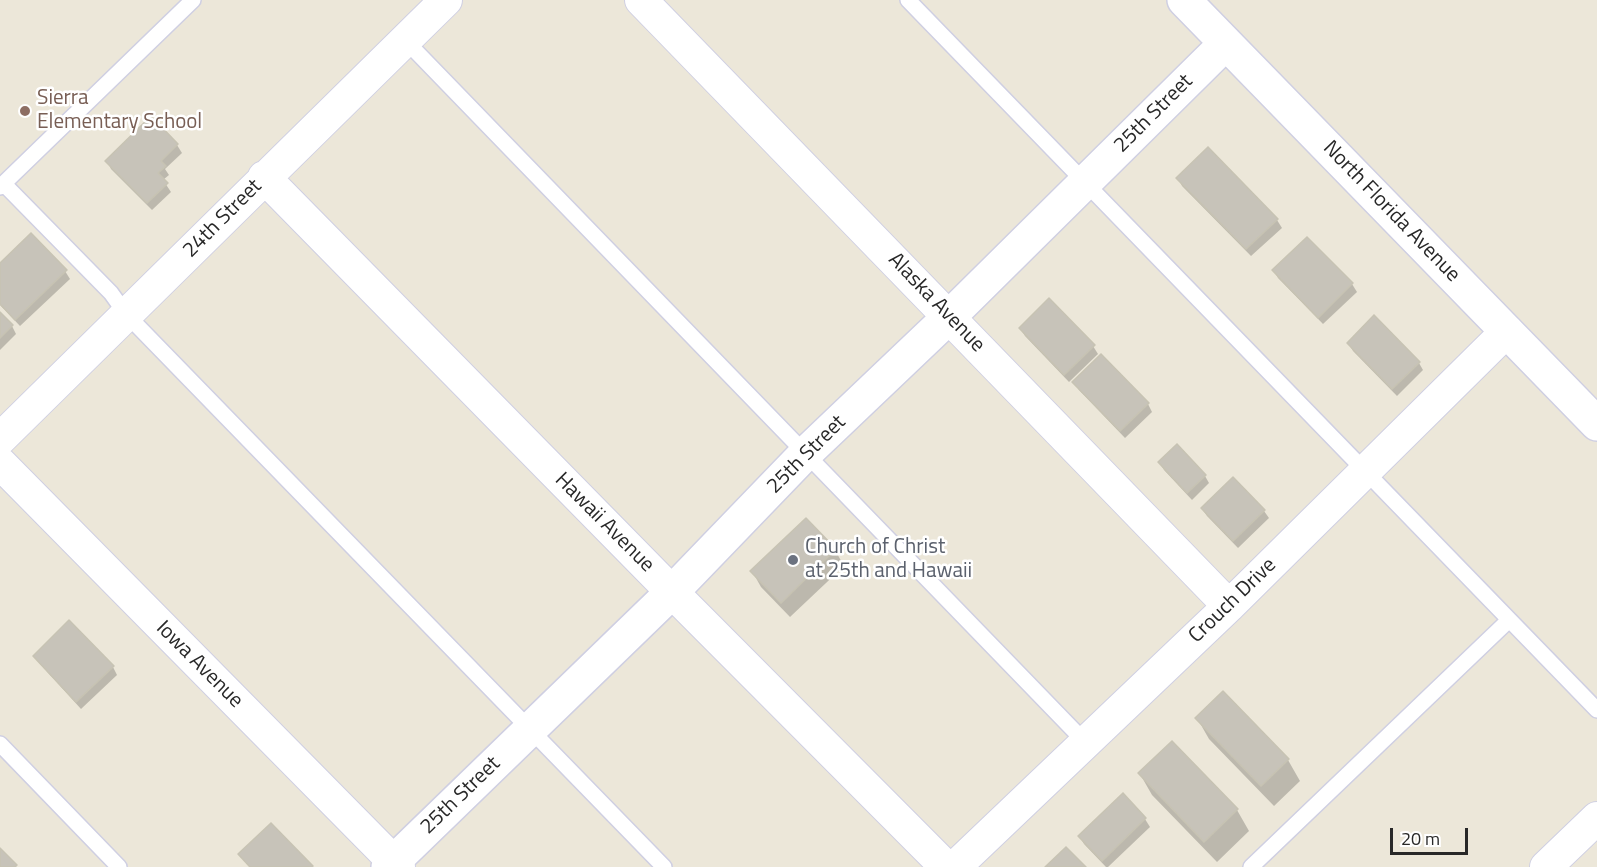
<!DOCTYPE html>
<html>
<head>
<meta charset="utf-8">
<style>
  body { margin:0 }
  #map { position:relative; width:1597px; height:867px; overflow:hidden; background:#ece7d9; font-family:"Titillium Web",sans-serif }
  canvas { display:block }
  .scale { position:absolute; left:1390px; top:828px; width:78px; height:27px; box-sizing:border-box; border:3px solid #282828; border-top:0; padding-left:8px; font-size:18px; line-height:21px; white-space:nowrap; color:#282828; -webkit-text-stroke:4px #fff; paint-order:stroke }
</style>
</head>
<body>
<div id="map">
<canvas width="1597" height="867"></canvas>
<div class="scale">20 m</div>
</div>
<script>
const ctx = document.querySelector('canvas').getContext('2d');
ctx.lineJoin = 'round';
function paint(path, color) { ctx.fillStyle = color; ctx.fill(path, 'evenodd'); }
const toPath = rows => new Path2D(rows.map(r => 'M' + r).join(''));
function trace(path, color, width, dash) { ctx.strokeStyle = color; ctx.lineWidth = width; ctx.lineCap = dash ? 'butt' : 'round'; ctx.setLineDash(dash || []); ctx.stroke(path); }
function label(font, color, halo, rows, align = 'center') {
  ctx.font = font + ' "Titillium Web",sans-serif'; ctx.lineWidth = 5; ctx.setLineDash([]); ctx.textBaseline = 'middle'; ctx.strokeStyle = halo; ctx.fillStyle = color; for (const [text, x, y, turn = 0] of rows) {
    ctx.save(); ctx.translate(x, y); ctx.rotate((+turn || 0) * Math.PI / 180); ctx.textAlign = isNaN(turn) ? turn : align; if (halo) ctx.strokeText(text, 0, 0); ctx.fillText(text, 0, 0); ctx.restore();
  }
}
paint(toPath([
  [151,118,177,145,182,153,165,169,169,175,163,180,171,192,152,210,111,169,107,161],
  [1178,178,1277,220,1282,228,1251,256,1182,186],
  [1307,239,1352,284,1357,292,1323,324,1278,278,1274,271],
  [0,265,65,271,70,279,20,326,0,305],
  [0,314,12,326,16,334,0,350],
  [1020,328,1093,346,1098,354,1069,382,1025,336],
  [1348,343,1419,363,1423,370,1397,396,1353,351],
  [1074,382,1148,404,1152,412,1125,438,1079,390],
  [1160,463,1205,476,1209,483,1192,500,1164,470],
  [1202,509,1264,511,1269,518,1238,548,1207,516],
  [835,550,844,566,790,617,761,587,752,571],
  [35,656,113,667,117,675,81,709,40,664],
  [1223,693,1288,760,1300,781,1274,806,1209,739,1197,718],
  [1140,774,1237,810,1249,831,1217,862,1152,795],
  [1123,795,1145,819,1150,827,1108,867,1106,867,1084,844,1080,837]
]), '#0003');
const building = toPath([
  [151,116,178,144,161,161,166,166,158,173,168,183,147,203,105,161,151,116],
  [1208,147,1278,219,1246,249,1176,178,1208,147],
  [31,233,67,270,15,320,0,304,0,263,31,233],
  [1307,237,1353,283,1318,318,1272,270,1307,237],
  [1049,298,1095,345,1064,375,1019,328,1049,298],
  [0,312,13,325,0,338,0,312],
  [1374,315,1420,362,1392,389,1347,343,1374,315],
  [1101,354,1149,403,1120,431,1072,382,1101,354],
  [1177,444,1206,475,1187,493,1158,462,1177,444],
  [1233,477,1265,510,1233,541,1201,508,1233,477],
  [806,518,836,549,781,603,750,571,806,518],
  [69,620,114,666,76,702,33,656,69,620],
  [1223,691,1289,759,1261,786,1195,718,1223,691],
  [1172,741,1238,809,1204,842,1138,773,1172,741],
  [1123,793,1146,818,1102,861,1078,836,1123,793],
  [271,823,313,866,312,867,250,867,238,854,271,823],
  [1066,847,1086,867,1045,867,1066,847],
  [0,848,17,865,15,867,0,867,0,848]
]);
paint(building, '#c7c3b9');
trace(building, '#c7c3b3', 1.5);
const lane = toPath([
  [908,0,1597,710],
  [405,40,1086,743],
  [4,184,111,293,126,314,664,867],
  [0,187,193,0],
  [0,744,119,867],
  [1251,867,1509,620]
]);
const street = toPath([
  [641,0,1229,606],
  [264,177,672,592,946,867],
  [0,439,446,0],
  [0,463,399,867],
  [955,867,1229,606,1507,331],
  [1546,867,1597,818]
]);
const secondary = toPath([
  [1184,0,1597,424],
  [388,867,672,592,805,454,949,317,1226,43]
]);
trace(lane, '#cfcfe2', 18);
trace(street, '#cfcfe2', 34);
trace(secondary, '#cfcfe2', 36);
trace(lane, '#fff', 15);
trace(street, '#fff', 32);
trace(secondary, '#fff', 33);
for (const [x, y, r, color] of [
  [25,111,6,"#8d6e63"],
  [793,560,6,"#6b7280"]
]) { const dot = new Path2D(); dot.arc(x, y, r, 0, 2 * Math.PI); ctx.fillStyle = color; ctx.fill(dot); trace(dot, '#fff', 2); }
label('21px', '#785e54', '#fff', [
  ["Sierra",37,99],
  ["Elementary School",37,123]
], 'left');
label('21px', '#282828', '#fff', [
  ["25th Street",1154,114,-45],
  ["North Florida Avenue",1391,212,46],
  ["24th Street",223,219,-45],
  ["Alaska Avenue",936,303,46],
  ["25th Street",807,455,-45],
  ["Hawaii Avenue",604,523,45],
  ["Crouch Drive",1233,601,-44],
  ["Iowa Avenue",199,665,45],
  ["25th Street",461,796,-44]
]);
label('21px', '#5b616d', '#fff', [
  ["Church of Christ",805,548],
  ["at 25th and Hawaii",805,572]
], 'left');
</script>
</body>
</html>
